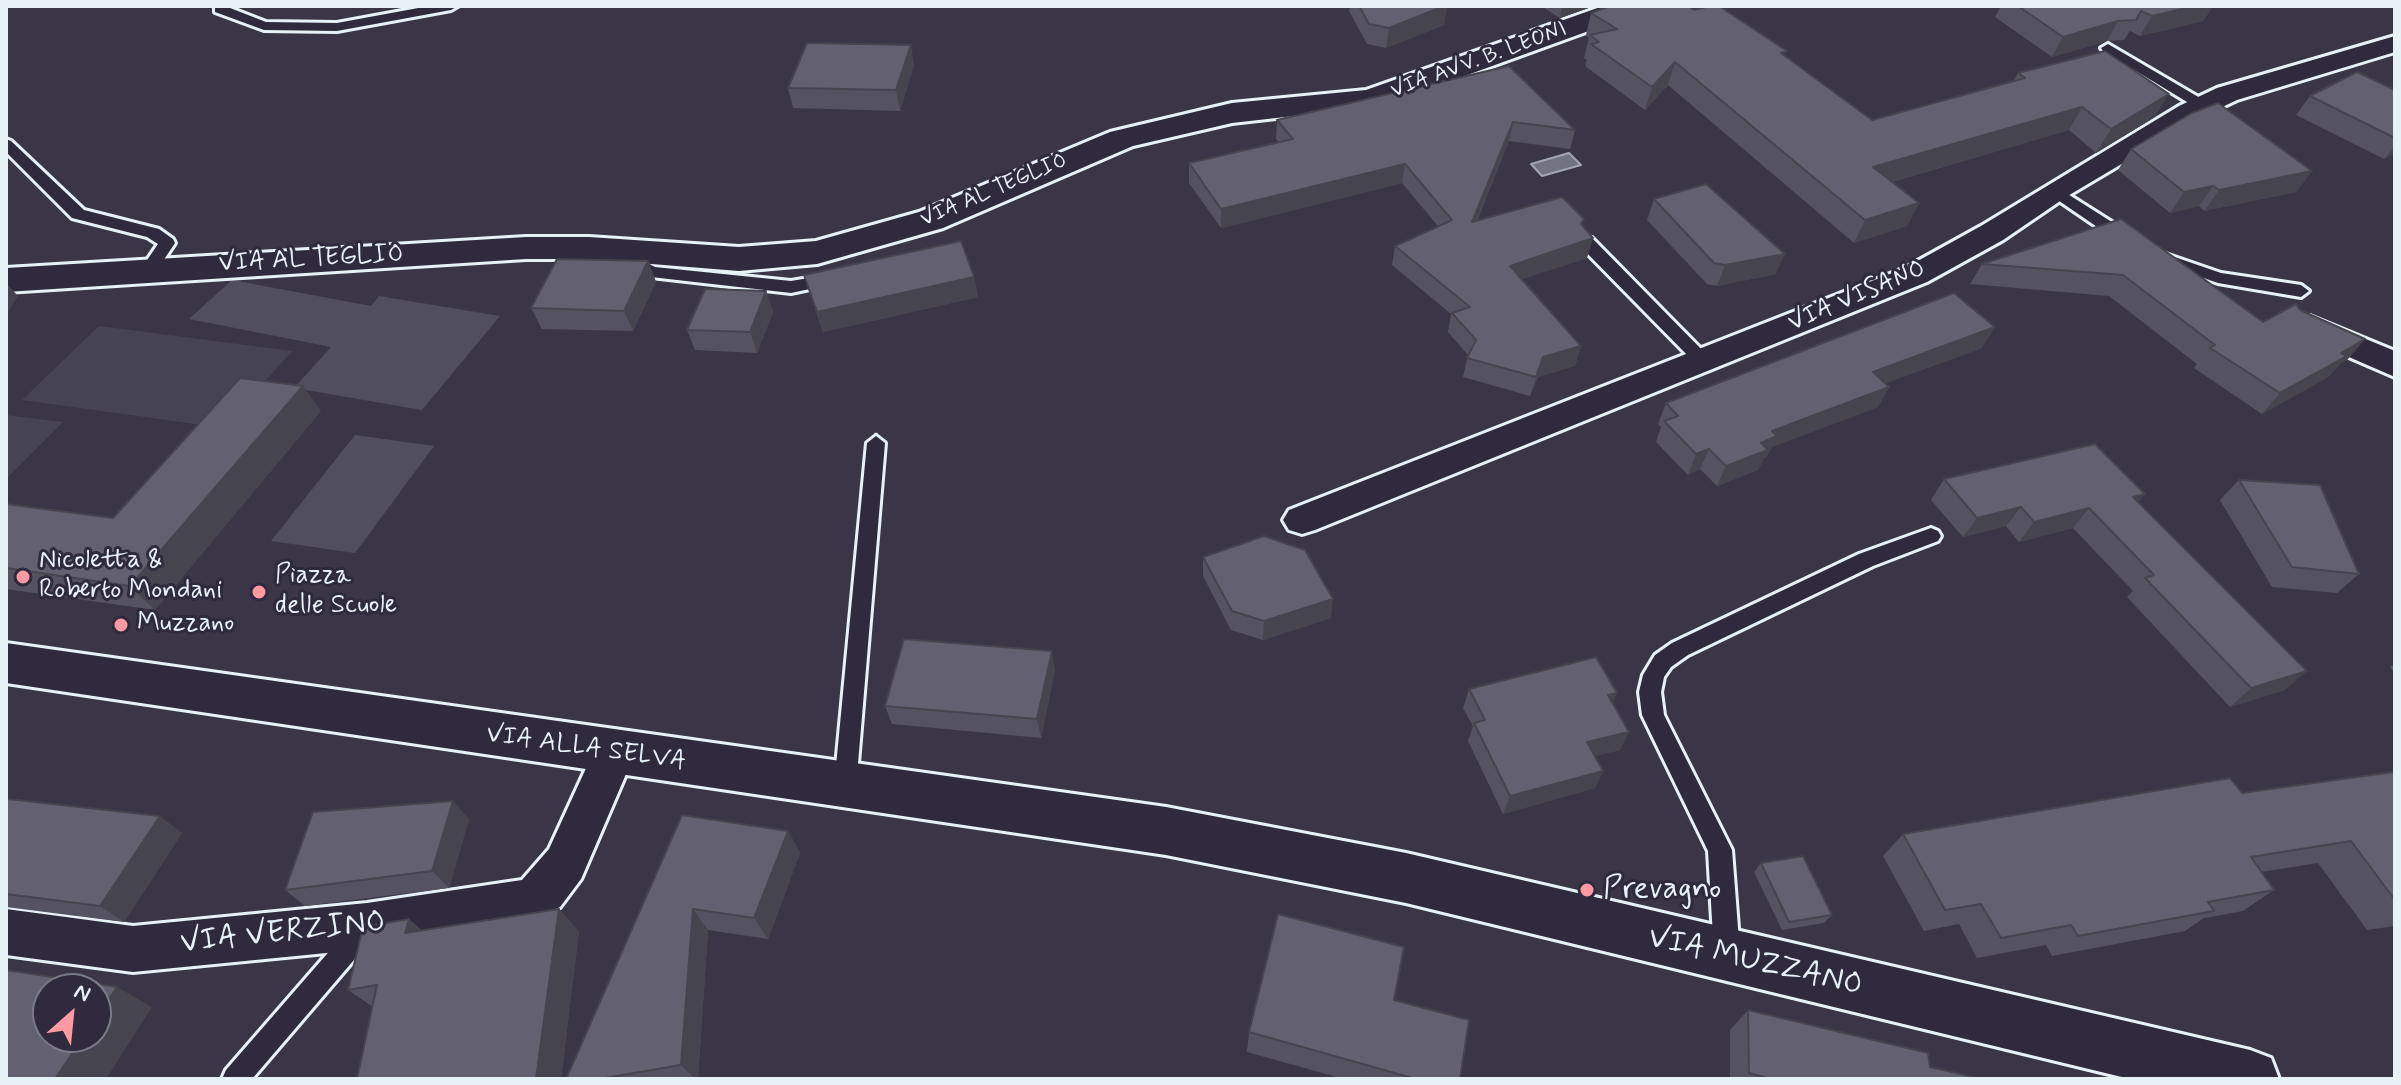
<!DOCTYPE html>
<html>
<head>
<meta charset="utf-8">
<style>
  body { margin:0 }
  #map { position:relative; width:2401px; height:1085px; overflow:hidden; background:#3a3648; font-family:Mynerve,sans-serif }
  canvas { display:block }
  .frame { position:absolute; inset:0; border:8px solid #e8f1f8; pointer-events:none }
  .north { position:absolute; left:32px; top:973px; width:80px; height:80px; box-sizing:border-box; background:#2f2a3d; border:2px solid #797a88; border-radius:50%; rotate:27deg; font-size:22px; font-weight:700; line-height:32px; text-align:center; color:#e8f1f8 }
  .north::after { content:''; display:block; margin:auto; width:28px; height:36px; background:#ff9aa2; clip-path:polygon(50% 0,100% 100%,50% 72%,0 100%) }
</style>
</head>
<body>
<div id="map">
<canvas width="2401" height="1085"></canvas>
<div class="frame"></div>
<div class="north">N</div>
</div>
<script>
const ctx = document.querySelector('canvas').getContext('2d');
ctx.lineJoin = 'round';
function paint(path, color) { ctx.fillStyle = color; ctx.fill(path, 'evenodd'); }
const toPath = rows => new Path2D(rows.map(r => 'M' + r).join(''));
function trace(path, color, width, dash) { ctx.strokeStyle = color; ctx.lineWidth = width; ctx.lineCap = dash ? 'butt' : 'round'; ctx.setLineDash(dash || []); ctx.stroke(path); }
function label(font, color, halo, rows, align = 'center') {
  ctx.font = font + ' Mynerve,sans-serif'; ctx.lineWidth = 6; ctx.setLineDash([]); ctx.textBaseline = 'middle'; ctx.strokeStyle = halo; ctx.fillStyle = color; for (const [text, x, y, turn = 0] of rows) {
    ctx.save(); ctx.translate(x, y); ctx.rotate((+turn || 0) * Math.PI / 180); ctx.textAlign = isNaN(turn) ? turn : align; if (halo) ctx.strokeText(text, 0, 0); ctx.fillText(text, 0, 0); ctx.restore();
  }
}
paint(toPath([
  [99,326,292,351,224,428,22,400],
  [6,415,63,422,6,479]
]), '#464354');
paint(toPath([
  [232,280,371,306,379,296,500,316,422,410,294,388,331,347,189,319],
  [355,435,434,446,355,553,271,541]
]), '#504e5f');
const water = toPath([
  [1569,153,1581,165,1542,176,1531,164,1569,153]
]);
paint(water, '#737482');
trace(water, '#a2a6b1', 2);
const lane = toPath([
  [215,6,225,6,266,22,337,23,429,6,458,6,451,10,337,31,264,30,215,12,215,6],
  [2108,44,2207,102,2209,105,2197,108,2103,51,2101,48,2108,44],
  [6,139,11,141,84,210,159,229,173,239,175,243,155,273,149,274,141,269,158,244,147,237,72,218,6,152,6,139],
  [2055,186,2134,236,2134,244,2122,244,2049,194,2047,191,2055,186],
  [1586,237,1592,238,1709,357,1712,361,1709,365,1697,365,1580,246,1578,242,1586,237],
  [629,253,655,267,791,281,832,274,840,279,838,283,791,293,651,277,623,262,621,258,629,253],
  [2163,253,2221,273,2301,285,2309,291,2301,297,2218,283,2157,262,2155,258,2163,253],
  [876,436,885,443,856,787,853,794,845,797,837,794,834,787,867,443,876,436],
  [1931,528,1938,531,1941,536,1938,541,1873,566,1688,655,1671,667,1664,677,1661,692,1664,715,1732,850,1740,954,1736,963,1727,966,1718,963,1714,954,1708,851,1642,715,1639,692,1643,675,1655,655,1672,643,1859,554,1931,528],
  [362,920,371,924,374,932,371,940,252,1079,222,1079,226,1070,353,924,362,920]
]);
const street = toPath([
  [2395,36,2395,52,2237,100,2199,118,2066,197,2003,240,1927,282,1315,530,1302,534,1289,530,1283,520,1289,510,1905,268,1981,226,2179,106,2217,88,2395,36],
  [2310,316,2395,351,2395,377,2298,335,2294,327,2298,319,2310,316],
  [614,734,629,740,635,753,581,879,560,907,529,923,367,949,133,972,6,955,6,909,133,926,367,903,522,880,549,849,599,740,614,734]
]);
const secondary = toPath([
  [1603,6,1646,6,1641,12,1382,106,1232,123,1133,146,943,228,817,264,739,271,589,259,526,259,6,292,6,268,526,237,589,237,739,247,816,241,919,212,1110,132,1232,103,1366,90,1603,6],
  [6,643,1166,807,1406,853,2250,1050,2271,1058,2279,1079,2130,1079,1406,903,1166,855,6,683,6,643]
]);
trace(lane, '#e8f1f8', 6);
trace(street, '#e8f1f8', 6);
trace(secondary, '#e8f1f8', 6);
paint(lane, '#2f2a3d');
paint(street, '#2f2a3d');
paint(secondary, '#2f2a3d');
paint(toPath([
  [1350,6,1447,6,1444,25,1386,48,1367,44,1349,11],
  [1541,6,1594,6,1560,18],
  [2001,6,2213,6,2203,21,2140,36,2130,31,2124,40,2107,41,2052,57,1995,17],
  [1591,13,1785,56,1872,120,2014,80,2018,73,2155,117,2096,153,2069,130,1892,182,1919,203,1907,226,1854,243,1668,85,1645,110,1585,66,1587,60,1584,58,1589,38,1586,35],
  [914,65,900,111,793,108,788,88],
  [1509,66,1575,130,1570,149,1509,141,1477,221,1584,219,1582,226,1587,258,1522,279,1581,346,1575,366,1538,377,1530,396,1463,377,1468,355,1448,332,1451,314,1392,265,1395,246,1438,226,1402,183,1221,228,1189,183,1189,163,1279,142,1276,139,1277,120],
  [2395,90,2395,153,2384,159,2296,115,2310,96],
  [2131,149,2312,171,2296,192,2204,211,2199,206,2170,213,2118,170],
  [1654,199,1776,274,1717,286,1707,284,1647,220],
  [2121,219,2263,322,2300,310,2365,339,2347,360,2341,363,2328,377,2262,414,2194,368,2197,364,2109,296,1970,284,1982,264],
  [648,261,656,282,633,331,542,329,531,308],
  [804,275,974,277,978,297,823,332],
  [766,291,773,312,757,353,695,350,687,330],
  [1982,348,1886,383,1889,387,1878,407,1772,447,1767,456,1764,458,1758,470,1717,486,1700,469,1688,475,1656,442,1661,427,1658,424,1666,403],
  [321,411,155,610,6,589,6,504,113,518],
  [1944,479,2145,494,2138,502,2285,690,2230,707,2127,597,2133,591,2073,528,2019,542,2006,526,1963,537,1931,500],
  [2239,480,2359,574,2337,593,2272,587,2220,500],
  [1203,557,1331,618,1263,640,1231,630,1203,576],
  [2395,664,2395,673,2390,667],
  [1055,670,1041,738,892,724,885,706],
  [1469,689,1617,693,1612,703,1620,750,1595,756,1603,771,1595,788,1503,814,1468,741,1473,726,1463,708],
  [2395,774,2395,926,2367,930,2318,863,2261,872,2274,890,2243,911,2204,918,2185,931,2052,956,2046,945,1977,958,1959,924,1924,931,1883,856,1903,834],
  [6,802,182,833,124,922,6,907],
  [682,815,788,831,800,853,768,939,708,930,698,1079,566,1079],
  [469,819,449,888,305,906,285,890],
  [1761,863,1832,915,1824,923,1782,930,1754,872],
  [421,930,579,931,561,1079,357,1079,373,1007,348,990],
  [1748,1010,1930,1067,1982,1079,1730,1079,1730,1030],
  [1249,1032,1460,1079,1344,1079,1247,1052]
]), '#555361');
paint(toPath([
  [1444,6,1447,6,1444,25,1386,48,1389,28],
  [1562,6,1594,6,1560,18],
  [2195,6,2213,6,2203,21,2140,36,2152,16],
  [2118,21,2107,41,2052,57,2063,37],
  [911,45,914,65,900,111,896,90],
  [1675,62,1668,85,1645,110,1652,87],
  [2169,94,2155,117,2096,153,2111,129],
  [2082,107,2069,130,1863,190,1873,167],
  [1513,122,1509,141,1468,241,1472,222],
  [2395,146,2395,153,2384,159],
  [1405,164,1402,183,1221,228,1221,209],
  [2312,171,2296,192,2204,211,2219,190],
  [2213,186,2199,206,2170,213,2184,192],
  [1919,203,1907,226,1854,243,1865,220],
  [1593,238,1587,258,1505,285,1510,266],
  [1785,254,1776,274,1717,286,1725,265],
  [648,261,656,282,633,331,624,311],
  [974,277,978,297,823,332,817,312],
  [6,283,18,296,6,315],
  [766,291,773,312,757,353,750,332],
  [1995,327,1982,348,1862,392,1873,372],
  [2365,339,2347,360,2341,363,2328,377,2262,414,2280,393,2341,353],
  [1581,346,1575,366,1538,377,1530,396,1543,357],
  [303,386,321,411,155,610,130,586],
  [1889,387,1878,407,1772,447,1767,456,1764,458,1758,470,1717,486,1726,466,1761,443,1772,431],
  [1709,449,1700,469,1688,475,1696,454],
  [2145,494,2128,514,2133,497],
  [2021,507,2006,526,1963,537,1977,518],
  [2089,508,2073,528,2019,542,2034,522],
  [1333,599,1331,618,1263,640,1264,621],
  [1052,651,1055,670,1041,738,1037,719],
  [2307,671,2285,690,2230,707,2251,688],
  [1617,693,1609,711,1608,695],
  [1629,732,1620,750,1579,760,1587,742],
  [1603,771,1595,788,1503,814,1510,796],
  [453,801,469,819,449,888,432,871],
  [160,816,182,833,124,922,100,906],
  [788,831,800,853,768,939,754,918],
  [559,909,579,931,561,1079,536,1079],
  [693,909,708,930,698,1079,695,1079,681,1065],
  [409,919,434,941,405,933],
  [117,987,152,1007,106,1079,55,1079,83,1037,96,1037,96,1018]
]), '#45444f');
const building = toPath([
  [1359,6,1444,6,1389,28,1369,24,1359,6],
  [1610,6,1688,6,1694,10,1710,6,1719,6,1787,51,1781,53,1872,120,2025,78,2018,73,2105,51,2169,94,2111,129,2082,107,1873,167,1919,203,1865,220,1675,62,1652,87,1591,44,1599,42,1590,35,1617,29,1591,13,1610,6],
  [2018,6,2195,6,2152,16,2141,11,2136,20,2118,21,2063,37,2018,6],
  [807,43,911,45,896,90,788,88,807,43],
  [1509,66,1575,130,1513,122,1472,222,1562,197,1584,219,1581,224,1593,238,1510,266,1581,346,1543,357,1536,377,1467,358,1476,340,1452,313,1470,307,1395,246,1452,220,1405,164,1221,209,1189,163,1293,139,1277,120,1509,66],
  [2357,72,2395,90,2395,138,2310,96,2357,72],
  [2218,103,2312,171,2219,190,2213,186,2184,192,2131,149,2192,113,2218,103],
  [1706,184,1785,254,1725,265,1714,263,1654,199,1706,184],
  [2121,219,2263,322,2296,304,2300,310,2365,339,2341,353,2347,356,2280,393,2210,348,2215,345,2123,275,1982,264,2121,219],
  [961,241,974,277,817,312,804,275,961,241],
  [557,259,648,261,624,311,531,308,557,259],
  [705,289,766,291,750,332,687,330,705,289],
  [1954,293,1995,327,1873,372,1889,387,1772,431,1777,436,1761,443,1768,450,1726,466,1709,449,1696,454,1664,421,1678,416,1666,403,1954,293],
  [240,378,303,386,130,586,6,568,6,504,113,518,240,378],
  [2095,444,2145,494,2133,497,2307,671,2251,688,2145,578,2154,575,2089,508,2034,522,2021,507,1977,518,1944,479,2095,444],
  [2239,480,2320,485,2359,574,2292,567,2239,480],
  [1264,536,1305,550,1333,599,1264,621,1232,611,1203,557,1264,536],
  [904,639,1052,651,1037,719,885,706,904,639],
  [1596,657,1617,693,1608,695,1629,732,1587,742,1603,771,1510,796,1474,723,1485,720,1469,689,1596,657],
  [2393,772,2395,774,2395,900,2351,841,2251,857,2274,890,2208,902,2214,911,2078,936,2071,925,2001,938,1981,904,1945,910,1903,834,2230,778,2242,793,2393,772],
  [8,799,160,816,100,906,6,894,6,802,8,799],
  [453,801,432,871,285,890,313,812,453,801],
  [682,815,788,831,754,918,693,909,681,1065,599,1079,566,1079,682,815],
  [1803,856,1832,915,1789,922,1761,863,1803,856],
  [559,909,536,1079,357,1079,377,985,348,990,363,927,409,919,405,933,559,909],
  [1278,914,1404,947,1394,1000,1469,1020,1460,1079,1416,1079,1249,1032,1278,914],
  [6,970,117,987,96,1018,96,989,48,989,48,1037,83,1037,55,1079,6,1079,6,970],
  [1748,1010,1928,1053,1930,1067,1982,1079,1771,1079,1749,1073,1748,1010]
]);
paint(building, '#636171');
trace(building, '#45444f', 2);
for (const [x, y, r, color] of [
  [23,577,8,"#ff9aa2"],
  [259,592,8,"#ff9aa2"],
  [121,625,8,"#ff9aa2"],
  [1587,890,8,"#ff9aa2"]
]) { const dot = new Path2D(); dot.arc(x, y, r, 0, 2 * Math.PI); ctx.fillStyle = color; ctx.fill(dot); trace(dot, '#2f2a3d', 3); }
label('22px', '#e8f1f8', '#2f2a3d', [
  ["VIA AVV. B. LEONI",1479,61,-20],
  ["VIA AL TEGLIO",994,191,-23]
]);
label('26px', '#e8f1f8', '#2f2a3d', [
  ["VIA AL TEGLIO",311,260,-3],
  ["VIA VISANO",1857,297,-23],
  ["VIA ALLA SELVA",586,749,8]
]);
label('26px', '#e8f1f8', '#2f2a3d', [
  ["Nicoletta &",39,562],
  ["Roberto Mondani",39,592],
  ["Piazza",275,577],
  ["delle Scuole",275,607],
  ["Muzzano",137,625]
], 'left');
label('32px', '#e8f1f8', '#2f2a3d', [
  ["Prevagno",1603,890]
], 'left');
label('32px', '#e8f1f8', '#2f2a3d', [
  ["VIA VERZINO",283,934,-6],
  ["VIA MUZZANO",1755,963,13]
]);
</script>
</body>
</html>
